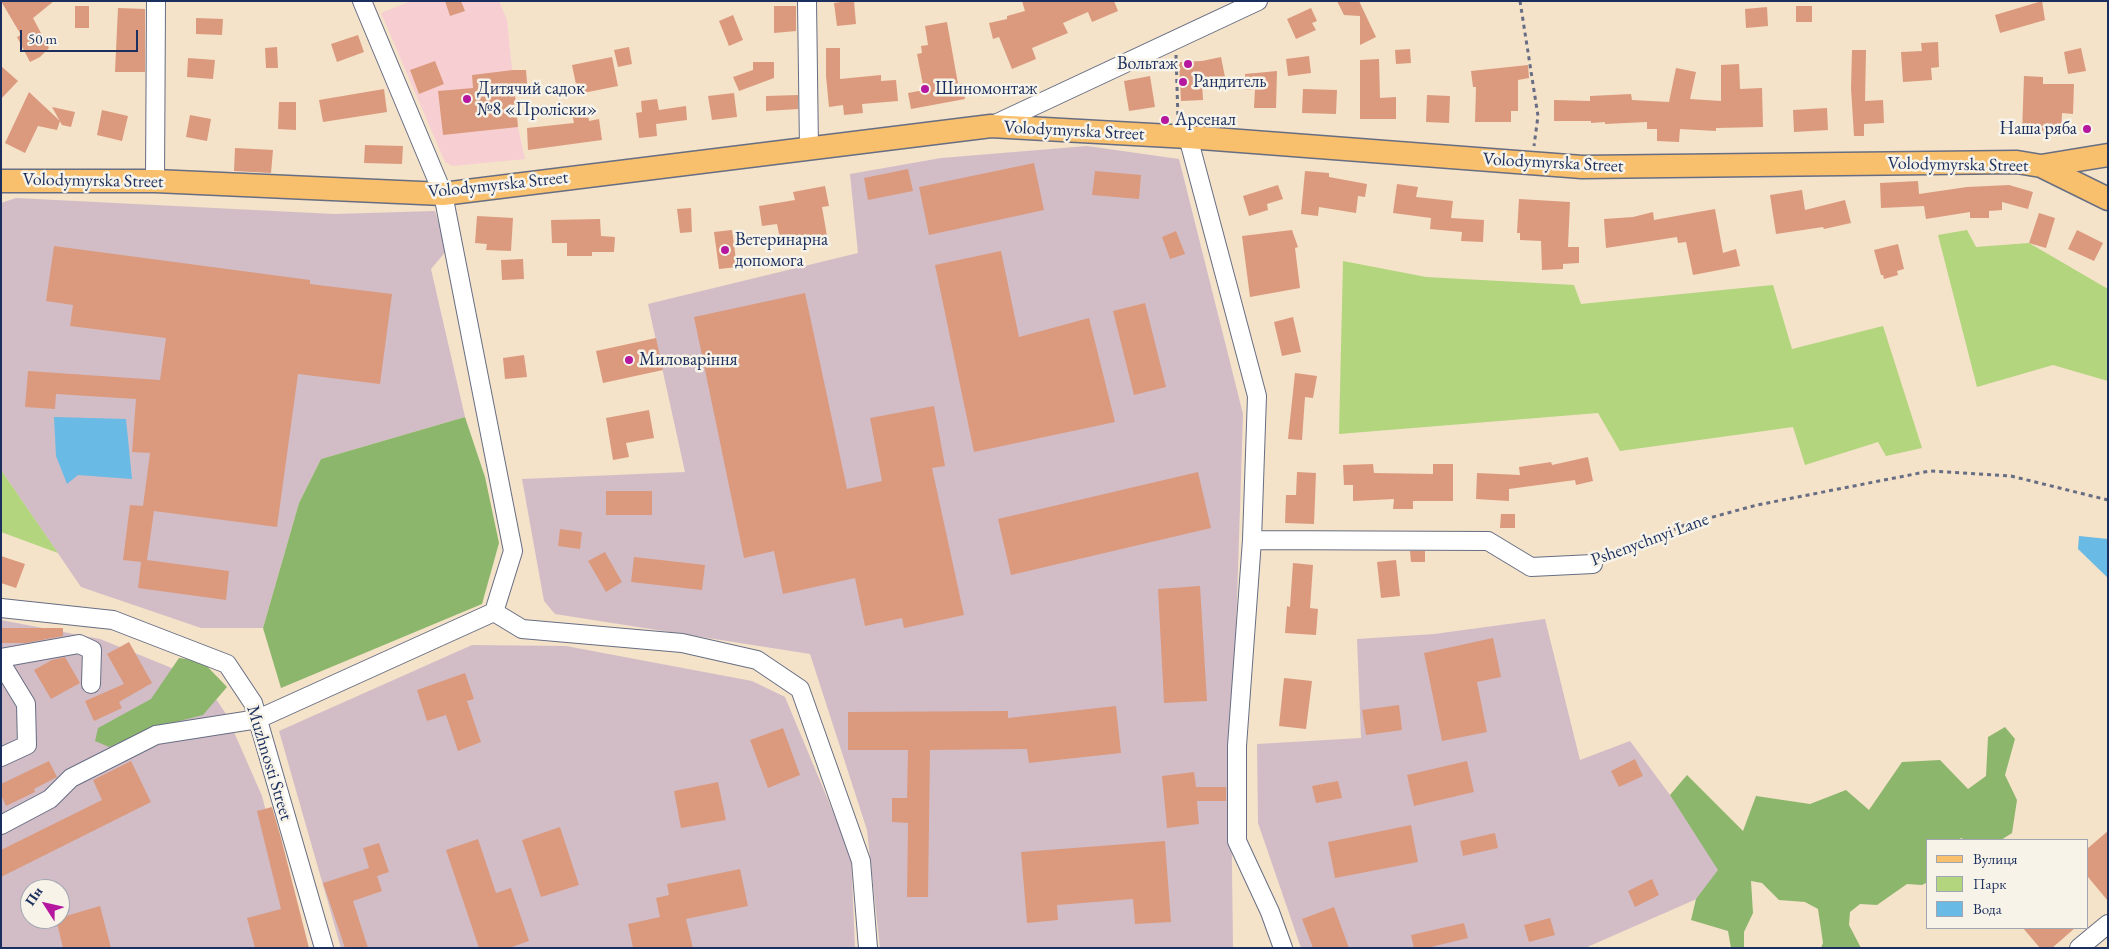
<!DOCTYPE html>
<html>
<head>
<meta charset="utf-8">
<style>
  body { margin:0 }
  #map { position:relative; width:2109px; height:949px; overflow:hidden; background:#f4e2c9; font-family:"EB Garamond",serif }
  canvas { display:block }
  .frame { position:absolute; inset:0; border:2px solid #1b2f5e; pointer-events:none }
  .legend { position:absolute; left:1926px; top:839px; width:162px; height:90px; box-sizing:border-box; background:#f7f3e8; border:1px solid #9fa5b1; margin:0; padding:6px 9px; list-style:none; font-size:15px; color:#1b2f5e }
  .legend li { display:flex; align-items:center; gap:10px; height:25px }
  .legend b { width:25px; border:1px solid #9fa5b1 }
  .north { position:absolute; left:20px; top:879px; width:50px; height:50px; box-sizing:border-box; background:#f7f3e8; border:1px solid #9fa5b1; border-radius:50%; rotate:305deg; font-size:14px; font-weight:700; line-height:20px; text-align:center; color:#1b2f5e }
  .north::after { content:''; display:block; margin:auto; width:18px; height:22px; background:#b5179e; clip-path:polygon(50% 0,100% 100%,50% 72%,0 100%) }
  .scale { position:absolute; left:20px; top:30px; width:118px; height:22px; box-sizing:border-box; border:2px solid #1b2f5e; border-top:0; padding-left:6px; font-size:15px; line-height:18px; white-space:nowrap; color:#1b2f5e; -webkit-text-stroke:4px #f7f3e8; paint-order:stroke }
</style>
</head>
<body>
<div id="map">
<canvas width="2109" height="949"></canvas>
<div class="frame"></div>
<ul class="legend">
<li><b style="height:6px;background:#f8bf6c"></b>Вулиця</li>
<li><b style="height:14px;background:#b2d57e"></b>Парк</li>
<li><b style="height:14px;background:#69bae4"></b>Вода</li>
</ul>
<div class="north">Пн</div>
<div class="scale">50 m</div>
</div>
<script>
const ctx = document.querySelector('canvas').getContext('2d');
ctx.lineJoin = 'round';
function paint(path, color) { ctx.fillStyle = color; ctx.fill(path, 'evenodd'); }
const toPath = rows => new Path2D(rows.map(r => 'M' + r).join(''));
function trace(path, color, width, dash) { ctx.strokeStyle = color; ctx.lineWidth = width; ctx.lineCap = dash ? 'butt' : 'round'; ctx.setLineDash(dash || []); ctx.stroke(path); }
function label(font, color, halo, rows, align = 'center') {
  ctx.font = font + ' "EB Garamond",serif'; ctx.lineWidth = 5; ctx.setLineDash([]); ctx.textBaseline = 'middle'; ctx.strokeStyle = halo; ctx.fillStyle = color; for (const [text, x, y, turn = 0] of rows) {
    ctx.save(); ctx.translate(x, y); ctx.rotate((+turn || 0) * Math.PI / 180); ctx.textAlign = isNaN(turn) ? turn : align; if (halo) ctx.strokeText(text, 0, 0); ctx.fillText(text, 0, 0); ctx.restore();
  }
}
paint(toPath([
  [411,1,499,1,507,20,518,127,525,159,452,166,445,162,381,13]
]), '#f7cfd3');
paint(toPath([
  [1087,146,1179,159,1243,414,1231,787,1233,948,880,948,867,830,810,654,555,614,544,601,522,479,685,472,648,304,858,253,850,174,941,158],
  [16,198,334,214,435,211,447,250,431,269,465,417,321,459,299,503,263,628,201,628,81,587,1,470,1,203],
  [1545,619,1580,760,1630,741,1670,795,1733,870,1708,894,1585,948,1301,948,1258,823,1257,744,1361,738,1357,639,1434,634],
  [1,620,100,639,204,681,226,714,262,796,301,948,1,948],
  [30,889,60,889,60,919,30,919],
  [472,645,566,646,752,681,785,697,851,855,855,948,341,948,279,731]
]), '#d2bdc7');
paint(toPath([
  [1967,230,1976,247,2029,243,2108,289,2108,381,2053,365,1977,387,1938,235],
  [1343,261,1426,277,1574,285,1581,304,1773,285,1792,349,1883,326,1922,448,1886,456,1878,442,1805,465,1793,427,1620,451,1598,413,1339,434],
  [1,470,58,553,1,532]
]), '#b2d57e');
paint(toPath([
  [465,417,485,477,499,543,482,604,281,688,263,628,299,503,321,459],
  [179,658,202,661,227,687,203,715,160,726,109,747,95,741,98,728,151,699],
  [2005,727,2015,739,2005,775,2017,800,2012,833,2001,840,1965,840,1961,838,1959,840,1928,840,1928,882,1922,885,1907,884,1877,905,1860,904,1850,912,1849,925,1861,948,1821,948,1823,943,1818,909,1805,902,1779,900,1762,883,1751,881,1753,913,1744,932,1744,948,1731,948,1728,931,1691,920,1696,899,1718,870,1670,795,1687,775,1743,831,1756,796,1810,804,1846,790,1869,810,1902,762,1940,760,1968,789,1986,776,1988,737]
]), '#8db66d');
paint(toPath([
  [54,417,126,419,132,479,78,475,67,484,56,456],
  [2079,536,2108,539,2108,578,2078,549]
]), '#69bae4');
paint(toPath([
  [1,1,54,1,33,18,49,48,40,57,30,62,17,37,21,35],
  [445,1,461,1,465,11,450,16],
  [847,1,854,1,856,24,837,26,834,3],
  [1022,1,1114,1,1118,11,1092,22,1088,12,1063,23,1068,33,1032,48,1036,59,1012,69,999,37,993,39,989,23,1007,19,1007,16,1025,11],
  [1337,1,1359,1,1376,37,1360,45,1360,16,1344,15],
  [2042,1,2045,20,2000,33,1995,15],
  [75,6,89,6,89,28,75,28],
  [774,6,796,6,796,31,774,33],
  [1796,6,1812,6,1812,22,1796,22],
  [1767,7,1768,26,1746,28,1745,9],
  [118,8,145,9,145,72,115,72],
  [1311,8,1317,21,1312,23,1316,30,1296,39,1287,19],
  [733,15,743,40,729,46,719,21],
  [196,18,223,19,222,35,196,34],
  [947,22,958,84,962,83,965,99,911,109,908,93,924,90,917,54,922,53,921,46,928,45,925,26],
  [358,35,364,52,337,62,331,44],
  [1938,42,1939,67,1931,68,1932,80,1903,82,1901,52,1922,51,1921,43],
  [277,47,278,68,266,68,265,48],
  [629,47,632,64,618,67,614,50],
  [826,48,840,48,840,79,881,75,881,81,896,80,898,101,862,104,863,113,844,115,843,105,829,107,826,76],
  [2081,48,2086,71,2068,74,2064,52],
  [1410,49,1411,63,1396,64,1395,50],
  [1852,50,1866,50,1865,101,1883,100,1884,123,1864,124,1864,136,1854,136,1851,88],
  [1309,56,1311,73,1288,76,1286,59],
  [612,57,618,86,578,94,572,65],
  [1221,57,1225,77,1202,81,1203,100,1181,101,1179,62,1202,61],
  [188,58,215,60,213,79,187,77],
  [1379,59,1380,98,1396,97,1396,119,1360,119,1360,60],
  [435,61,444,84,419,94,410,70],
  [753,62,774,62,774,78,739,91,733,77,753,70],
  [1739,64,1740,89,1762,88,1763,127,1716,128,1716,131,1680,129,1679,142,1657,141,1657,129,1647,129,1647,122,1605,124,1605,122,1591,123,1591,121,1554,121,1554,100,1590,101,1590,96,1631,94,1632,100,1669,102,1676,68,1696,72,1690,99,1721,101,1721,65],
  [1528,65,1529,78,1518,80,1518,111,1511,111,1511,122,1475,122,1476,87,1473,87,1471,71],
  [1,66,18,81,1,99],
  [513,70,526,70,528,94,515,95,518,127,443,135,438,91,473,88,472,75],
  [1277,71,1276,108,1254,108,1255,89,1246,90,1245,74],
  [1150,76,1155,107,1129,111,1124,81],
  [2024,76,2043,77,2043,84,2074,84,2073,114,2062,113,2061,134,2022,133],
  [384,89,387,112,323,122,319,100],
  [1303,89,1337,90,1336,114,1302,113],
  [29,92,60,121,57,130,38,126,25,153,5,143],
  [734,93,737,117,712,120,708,96],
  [798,95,798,109,766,111,766,96],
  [1427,95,1450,96,1449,123,1426,122],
  [657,99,659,110,686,106,687,120,656,124,657,136,639,138,636,113,642,112,641,101],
  [279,102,296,102,296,130,278,129],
  [52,107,75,112,71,127,62,125],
  [587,107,589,121,599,119,602,140,528,150,527,128,574,123,571,109],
  [1827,108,1828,130,1794,132,1793,110],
  [102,110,128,116,122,141,97,135],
  [190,115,211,119,207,141,186,137],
  [365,145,403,146,402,164,364,163],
  [235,148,273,150,271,173,234,171],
  [1034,163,1044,210,929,235,919,187],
  [908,169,913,191,868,200,864,178],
  [1095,171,1141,175,1139,199,1092,195],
  [1305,171,1329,173,1329,177,1367,184,1365,197,1358,196,1356,213,1319,207,1318,216,1301,214],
  [1918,181,1919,194,1967,187,2009,185,2033,192,2028,209,2002,202,2002,210,1989,211,1989,218,1970,218,1970,212,1926,219,1924,206,1881,208,1880,183],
  [1397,184,1418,187,1416,197,1453,201,1451,218,1484,220,1483,242,1461,241,1462,232,1430,229,1431,218,1393,213],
  [1278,185,1283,199,1267,204,1268,210,1249,216,1243,196],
  [825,186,829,206,822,207,827,236,781,244,777,224,762,226,759,206,795,200,793,192],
  [1802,190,1805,210,1845,200,1851,223,1824,229,1823,227,1776,234,1770,195],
  [1519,199,1570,202,1568,247,1579,247,1579,263,1563,264,1563,269,1542,270,1541,241,1520,240,1520,233,1517,233],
  [691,208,692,232,680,233,677,209],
  [1715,209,1723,253,1736,249,1740,266,1693,275,1686,242,1678,243,1677,237,1606,248,1604,219,1633,217,1653,212,1654,220],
  [2039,213,2055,218,2046,248,2029,243],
  [477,216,513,218,511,251,486,250,487,244,475,243],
  [600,219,601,236,615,237,614,252,592,252,592,256,567,256,567,243,552,243,551,220],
  [732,230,737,267,719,269,714,232],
  [1292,230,1298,247,1295,248,1300,288,1250,297,1242,236],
  [2077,230,2103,243,2094,261,2068,249],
  [1176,231,1185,254,1170,259,1162,237],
  [1898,244,1904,269,1897,271,1898,275,1884,279,1883,275,1881,275,1874,250],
  [54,246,310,280,310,284,392,294,380,384,298,374,277,527,154,511,147,560,229,571,226,600,138,588,141,562,123,560,130,505,143,506,150,453,132,452,136,399,56,394,55,409,25,407,28,371,160,380,166,338,70,326,73,305,46,301],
  [1001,251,1019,337,1089,318,1115,422,974,452,935,265],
  [523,259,524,279,502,280,501,260],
  [805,293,847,489,882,481,870,418,934,406,945,466,932,468,964,615,904,628,902,618,865,626,855,578,783,594,774,551,744,558,694,317],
  [1145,303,1166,387,1134,395,1113,311],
  [1293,317,1301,352,1282,356,1274,322],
  [656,338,663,370,603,383,596,351],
  [524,355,527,377,505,379,503,358],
  [1295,373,1317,376,1313,398,1305,397,1302,440,1288,439],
  [649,410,654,438,626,443,629,457,613,460,606,418],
  [1588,457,1593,481,1576,485,1575,480,1509,489,1509,501,1476,499,1477,473,1520,475,1519,467,1551,462,1552,465],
  [1373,464,1374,473,1433,474,1433,464,1453,464,1453,501,1413,501,1413,509,1393,509,1394,499,1353,501,1353,485,1344,485,1343,465],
  [1198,472,1211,528,1011,575,998,519],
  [1297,472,1316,473,1314,524,1285,523,1286,495,1296,495],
  [606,491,652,491,652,515,606,515],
  [1501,514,1515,514,1515,528,1500,528],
  [560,529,582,532,580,549,558,546],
  [1410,551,1425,551,1425,562,1411,562],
  [605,552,622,582,606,592,588,561],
  [1,556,25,564,16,588,1,583],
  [634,557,705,565,702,590,631,582],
  [1396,560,1400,596,1381,598,1377,562],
  [1293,563,1313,565,1310,608,1318,609,1316,635,1285,633,1287,606,1290,607],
  [1200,586,1207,701,1164,703,1158,589],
  [1,628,63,628,63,636,26,643,1,643],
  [1493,638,1501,677,1477,682,1487,732,1442,741,1424,653],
  [129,642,152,683,119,702,122,708,94,721,85,701,124,684,107,654],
  [65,657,80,683,51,699,34,670,52,660],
  [465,673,474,699,467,701,481,742,458,751,446,715,427,721,417,690],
  [1284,678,1312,681,1306,729,1279,726],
  [1399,705,1402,730,1366,735,1362,710],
  [1116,706,1121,753,1029,763,1027,749,930,750,928,897,907,897,908,823,892,822,892,798,907,798,908,750,848,750,848,712,1008,711,1008,718],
  [783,728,800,775,768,788,750,740],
  [1635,759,1643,776,1619,787,1611,771],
  [49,761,57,777,34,789,35,792,6,806,1,795,1,784],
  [131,761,151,802,1,877,1,850,102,800,93,780],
  [1467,761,1474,792,1414,806,1407,775],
  [1194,772,1196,787,1226,787,1226,801,1197,801,1199,824,1167,828,1162,776],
  [1338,781,1342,798,1316,803,1312,786],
  [718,782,726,820,681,828,674,791],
  [272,807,281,838,309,948,255,948,247,918,281,909,257,811],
  [1411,825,1418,862,1335,878,1328,842],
  [560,827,579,885,541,897,522,840],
  [2108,831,2108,901,2088,877,2088,848],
  [1495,833,1498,848,1463,856,1460,841],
  [478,839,496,893,511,888,529,941,509,948,479,948,446,850],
  [1165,841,1171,922,1135,924,1133,899,1057,905,1058,920,1027,923,1021,852],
  [379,843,389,872,377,876,382,891,353,901,368,948,345,948,323,883,369,868,363,848],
  [740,869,748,906,686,919,693,948,633,948,628,924,660,917,656,898,669,895,667,884],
  [1652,879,1659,895,1635,907,1628,891],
  [100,906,111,948,63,948,56,919],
  [1334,907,1349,948,1313,948,1302,919],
  [1550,918,1555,935,1529,942,1524,925],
  [1464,923,1468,938,1427,948,1414,948,1411,935],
  [2023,928,2075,928,2052,948,2040,948]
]), '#db9a7e');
const minor = toPath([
  [807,1,809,149],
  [991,126,1258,1],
  [1188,137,1257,396,1252,540,1237,746,1237,841,1270,912,1283,948],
  [155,181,156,1],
  [1252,540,1488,541,1531,567,1593,564],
  [1,608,113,620,227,664,253,703,324,948],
  [494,612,522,629,682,643,757,660,800,689,861,861,868,948],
  [1,658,79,644,92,650,91,684],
  [1,663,26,704,27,745,1,757],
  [1,825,50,799,71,778,156,735,258,719,494,612,513,551,443,194,362,1],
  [2079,948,2108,924]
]);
const major = toPath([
  [2041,166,2108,155],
  [1,181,155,181,443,194,991,126,1188,137,1582,167,2017,162,2041,166,2108,199]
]);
trace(minor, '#676e83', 20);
trace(major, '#676e83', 25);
trace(toPath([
  [1520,1,1538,116,1534,146],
  [1176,55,1178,119],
  [1608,558,1687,524,1757,505,1930,471,2011,476,2108,500]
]), '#676e83', 3, [4, 4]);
trace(minor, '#fff', 18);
trace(major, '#f8bf6c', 22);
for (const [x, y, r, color] of [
  [1188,64,5,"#b5179e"],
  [1183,82,5,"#b5179e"],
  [925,89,5,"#b5179e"],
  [467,99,5,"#b5179e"],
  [1165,120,5,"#b5179e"],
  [2087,129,5,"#b5179e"],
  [725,250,5,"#b5179e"],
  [629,360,5,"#b5179e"]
]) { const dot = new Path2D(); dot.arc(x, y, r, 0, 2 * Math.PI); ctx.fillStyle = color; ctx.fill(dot); trace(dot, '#f7f3e8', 2); }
label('18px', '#1b2f5e', '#f7f3e8', [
  ["Вольтаж",1178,64,"right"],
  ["Рандитель",1193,82],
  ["Дитячий садок",477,89],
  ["№8 «Проліски»",477,110],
  ["Шиномонтаж",935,89],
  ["Арсенал",1175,120],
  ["Наша ряба",2077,129,"right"],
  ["Ветеринарна",735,240],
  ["допомога",735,261],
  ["Миловаріння",639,360]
], 'left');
label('18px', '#1b2f5e', '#f7f3e8', [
  ["Volodymyrska Street",1074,131,3],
  ["Volodymyrska Street",1553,163,3],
  ["Volodymyrska Street",1958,165,1],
  ["Volodymyrska Street",93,181,1],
  ["Volodymyrska Street",498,185,-6],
  ["Pshenychnyi Lane",1650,540,-20],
  ["Muzhnosti Street",269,763,73]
]);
</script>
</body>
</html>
